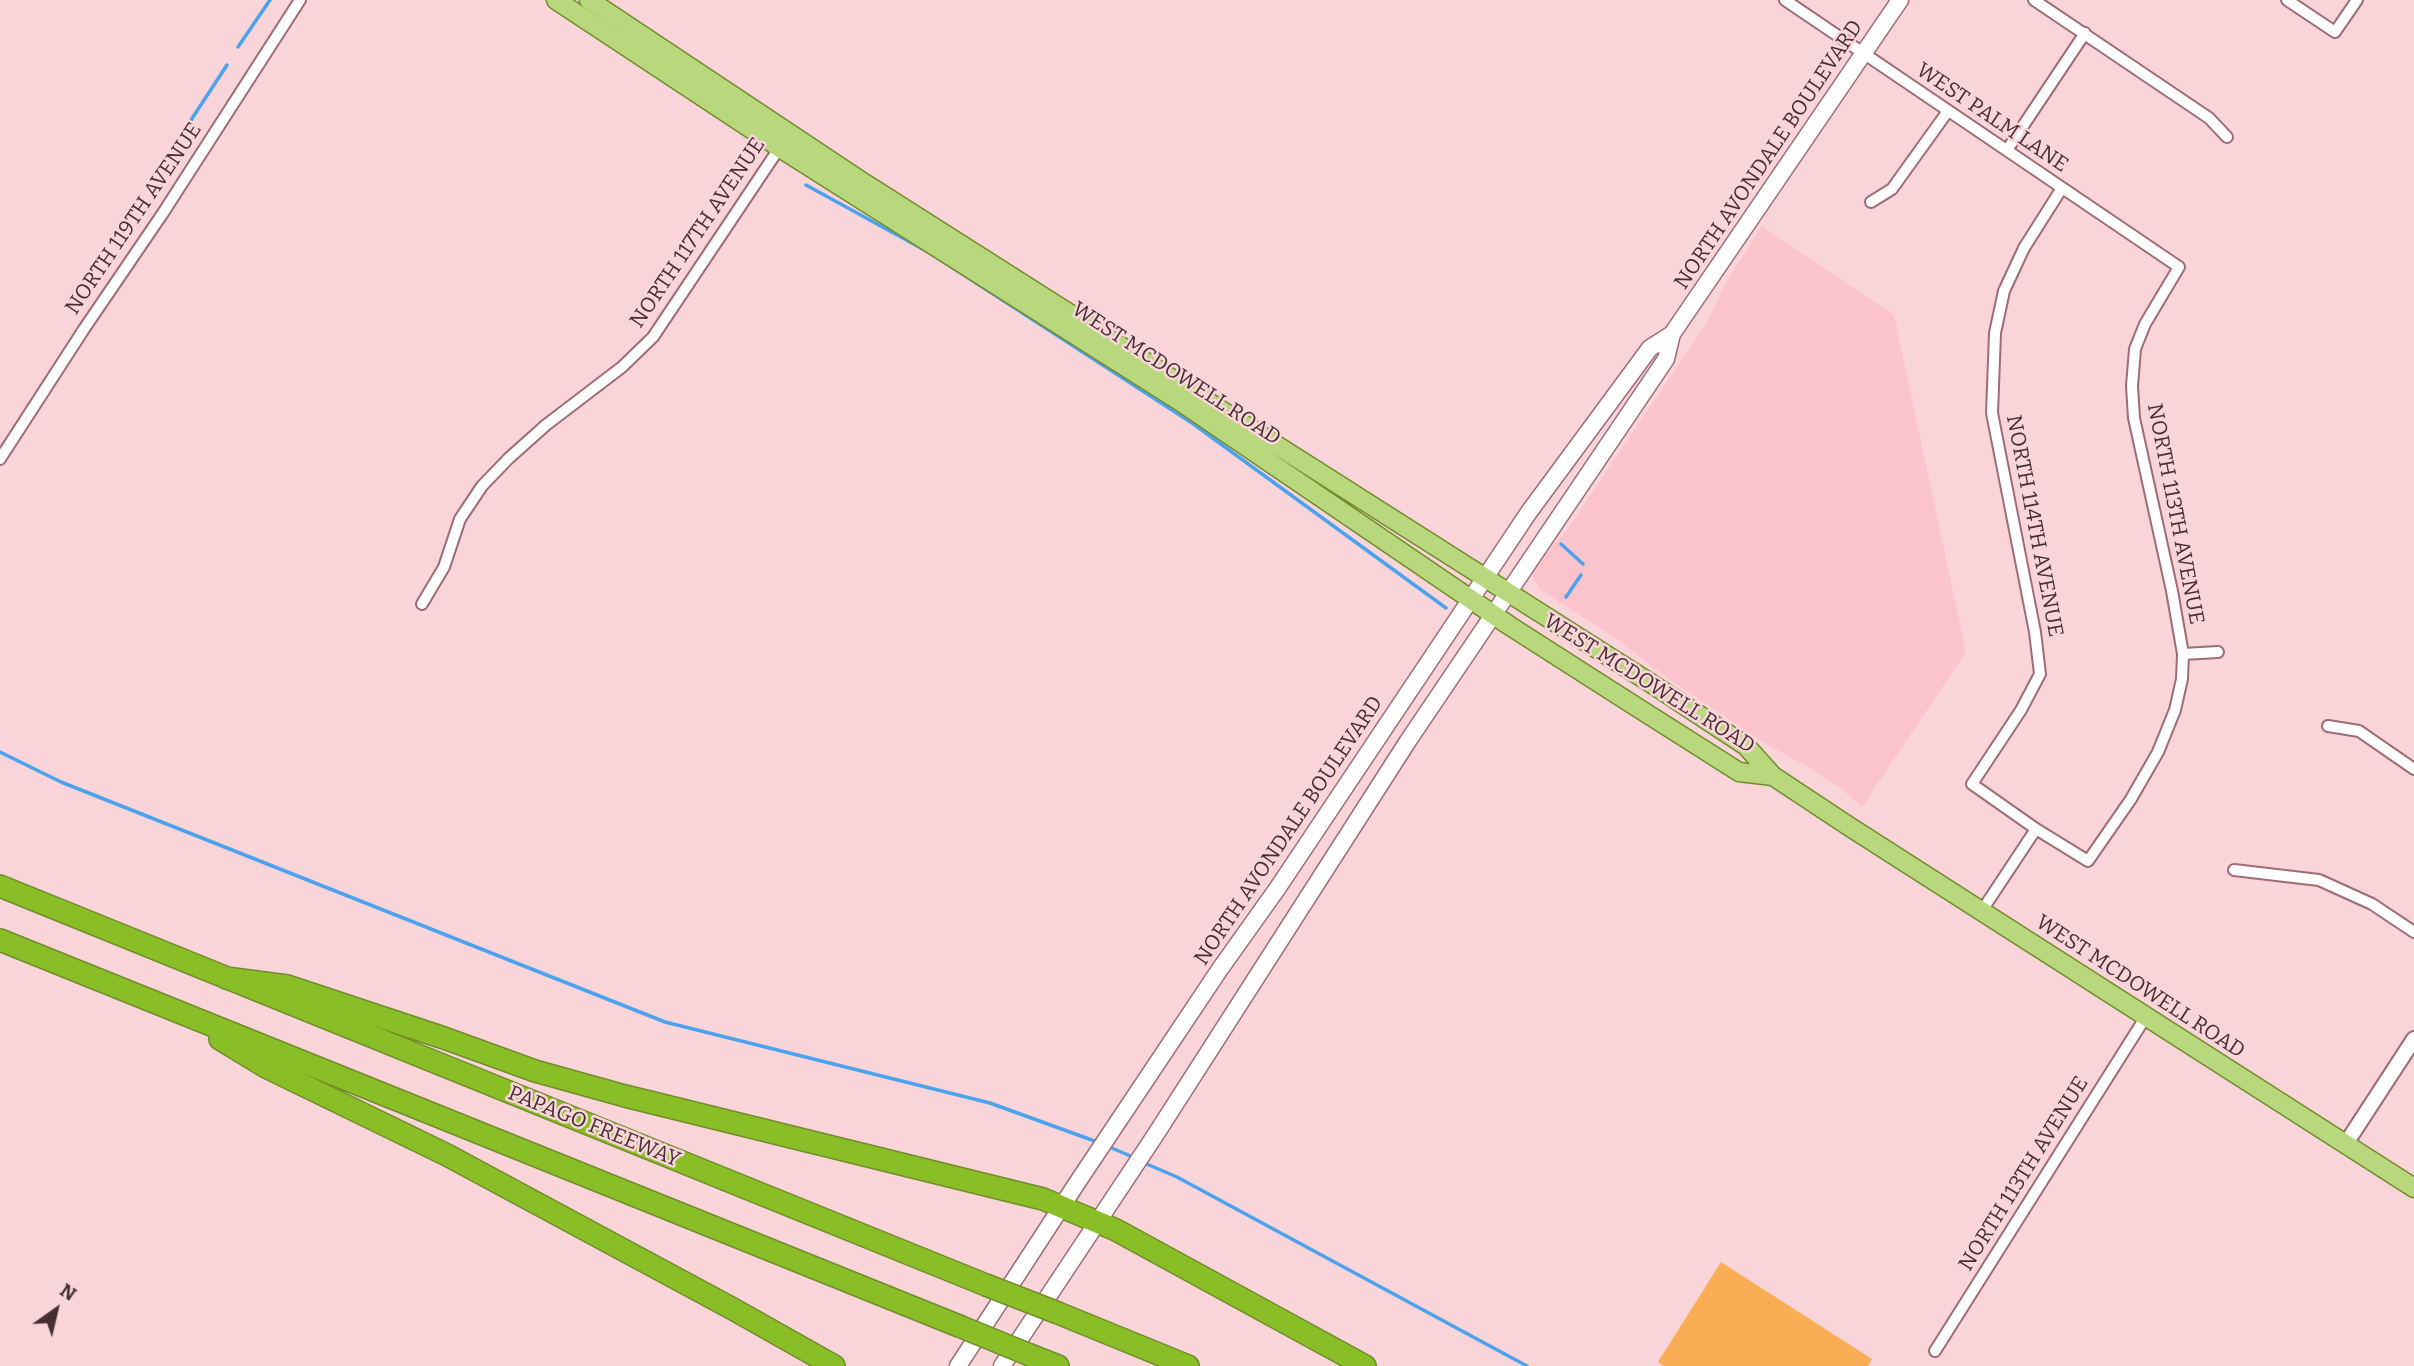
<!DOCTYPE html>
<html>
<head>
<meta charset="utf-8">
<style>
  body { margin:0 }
  #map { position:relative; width:2414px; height:1366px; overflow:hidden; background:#f9d5da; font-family:Bitter,serif }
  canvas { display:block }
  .north { position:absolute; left:21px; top:1275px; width:70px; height:70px; -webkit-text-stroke:5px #f9d5da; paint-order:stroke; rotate:34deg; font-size:19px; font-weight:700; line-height:28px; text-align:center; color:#462f33 }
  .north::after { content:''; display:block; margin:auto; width:24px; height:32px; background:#462f33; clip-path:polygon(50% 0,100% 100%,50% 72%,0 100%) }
</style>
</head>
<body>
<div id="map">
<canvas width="2414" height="1366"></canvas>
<div class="north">N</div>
</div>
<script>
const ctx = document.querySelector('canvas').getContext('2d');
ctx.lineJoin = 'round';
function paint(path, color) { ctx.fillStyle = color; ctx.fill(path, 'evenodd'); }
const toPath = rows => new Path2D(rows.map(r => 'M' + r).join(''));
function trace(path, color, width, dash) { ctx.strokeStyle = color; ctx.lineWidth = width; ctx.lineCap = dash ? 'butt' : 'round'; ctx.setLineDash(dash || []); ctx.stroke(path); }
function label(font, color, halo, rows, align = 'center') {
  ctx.font = font + ' Bitter,serif'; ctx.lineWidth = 5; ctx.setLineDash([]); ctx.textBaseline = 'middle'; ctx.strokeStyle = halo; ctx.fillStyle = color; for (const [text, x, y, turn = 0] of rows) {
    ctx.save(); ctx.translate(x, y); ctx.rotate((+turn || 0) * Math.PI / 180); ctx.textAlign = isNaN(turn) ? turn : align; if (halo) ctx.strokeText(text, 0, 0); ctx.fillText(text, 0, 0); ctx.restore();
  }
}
paint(toPath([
  [1762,226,1894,315,1966,652,1862,807,1844,791,1810,768,1766,744,1670,680,1615,638,1539,589,1532,576,1538,561,1565,533,1705,325,1726,282]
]), '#fbc4cd');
paint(toPath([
  [1721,1262,1872,1359,1868,1366,1664,1366,1658,1362]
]), '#f9ae56');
trace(toPath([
  [238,47,270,0],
  [191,120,227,65],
  [806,185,930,253,1192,423,1446,608],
  [1561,544,1583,564],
  [1566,597,1581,575],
  [0,752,61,782,665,1022,990,1103,1100,1143],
  [1107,1146,1135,1158],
  [1142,1162,1177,1177,1527,1366]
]), '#4ca2ed', 3.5);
const minor = toPath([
  [1785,0,2179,267,2145,324,2135,349,2132,386,2134,418,2172,591,2183,654,2182,679,2175,710,2158,752,2131,799,2088,861,2036,829,1972,784,2021,710,2040,674,2035,632,1992,413,1995,333,2004,291,2024,248,2062,188],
  [2034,0,2209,118,2227,137],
  [2287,0,2335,32,2357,0],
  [2007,150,2085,33],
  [1871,202,1892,189,1948,111],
  [0,459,84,329,163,213,300,0],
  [422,604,444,567,460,519,482,486,509,458,546,425,622,367,653,337,782,144],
  [2183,654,2218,652],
  [2328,726,2359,731,2414,769],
  [2234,870,2319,880,2372,904,2414,932],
  [1981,912,2036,829],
  [1935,1351,2145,1018]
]);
const tertiary = toPath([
  [2345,1145,2414,1039]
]);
const secondary = toPath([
  [958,1366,1077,1183,1220,969,1277,889,1529,512,1650,348,1672,334],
  [1002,1366,1156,1134,1408,741,1666,359,1672,334,1900,0]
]);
const primary = toPath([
  [556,0,780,148,1184,404,1510,626,1635,706,1739,772,1773,776],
  [589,0,861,181,1649,682,1746,746,1773,776,1850,827,2414,1188]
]);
const motorway = toPath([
  [0,886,986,1285],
  [0,940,959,1326],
  [226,978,287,986,444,1038,535,1071,625,1096,1043,1199,1116,1230,1365,1366],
  [220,1039,266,1067,447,1155,733,1309,834,1366],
  [1058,1313,1188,1366],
  [1030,1355,1058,1366]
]);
trace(minor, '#a06b75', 14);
trace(tertiary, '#a06b75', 18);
trace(secondary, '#a06b75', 19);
trace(primary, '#728c2b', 21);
trace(motorway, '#728c2b', 24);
trace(minor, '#fff', 10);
trace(tertiary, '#fff', 14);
trace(secondary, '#fff', 16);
trace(primary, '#b9d87d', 18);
trace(motorway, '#8abe27', 21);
const motorwayBridge = toPath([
  [986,1285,1058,1313],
  [959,1326,1030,1355]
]);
trace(motorwayBridge, '#728c2b', 24, []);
trace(motorwayBridge, '#8abe27', 21);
label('21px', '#462f33', '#f9d5da', [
  ["WEST PALM LANE",1992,118,34],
  ["NORTH AVONDALE BOULEVARD",1769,155,-56],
  ["NORTH 119TH AVENUE",134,219,-56],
  ["NORTH 117TH AVENUE",698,233,-56],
  ["WEST MCDOWELL ROAD",1176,374,33],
  ["NORTH 113TH AVENUE",2175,514,79],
  ["NORTH 114TH AVENUE",2034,526,79],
  ["WEST MCDOWELL ROAD",1649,684,32],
  ["NORTH AVONDALE BOULEVARD",1289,831,-56],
  ["WEST MCDOWELL ROAD",2140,987,33],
  ["PAPAGO FREEWAY",594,1127,22],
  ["NORTH 113TH AVENUE",2024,1174,-58]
]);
</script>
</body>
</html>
